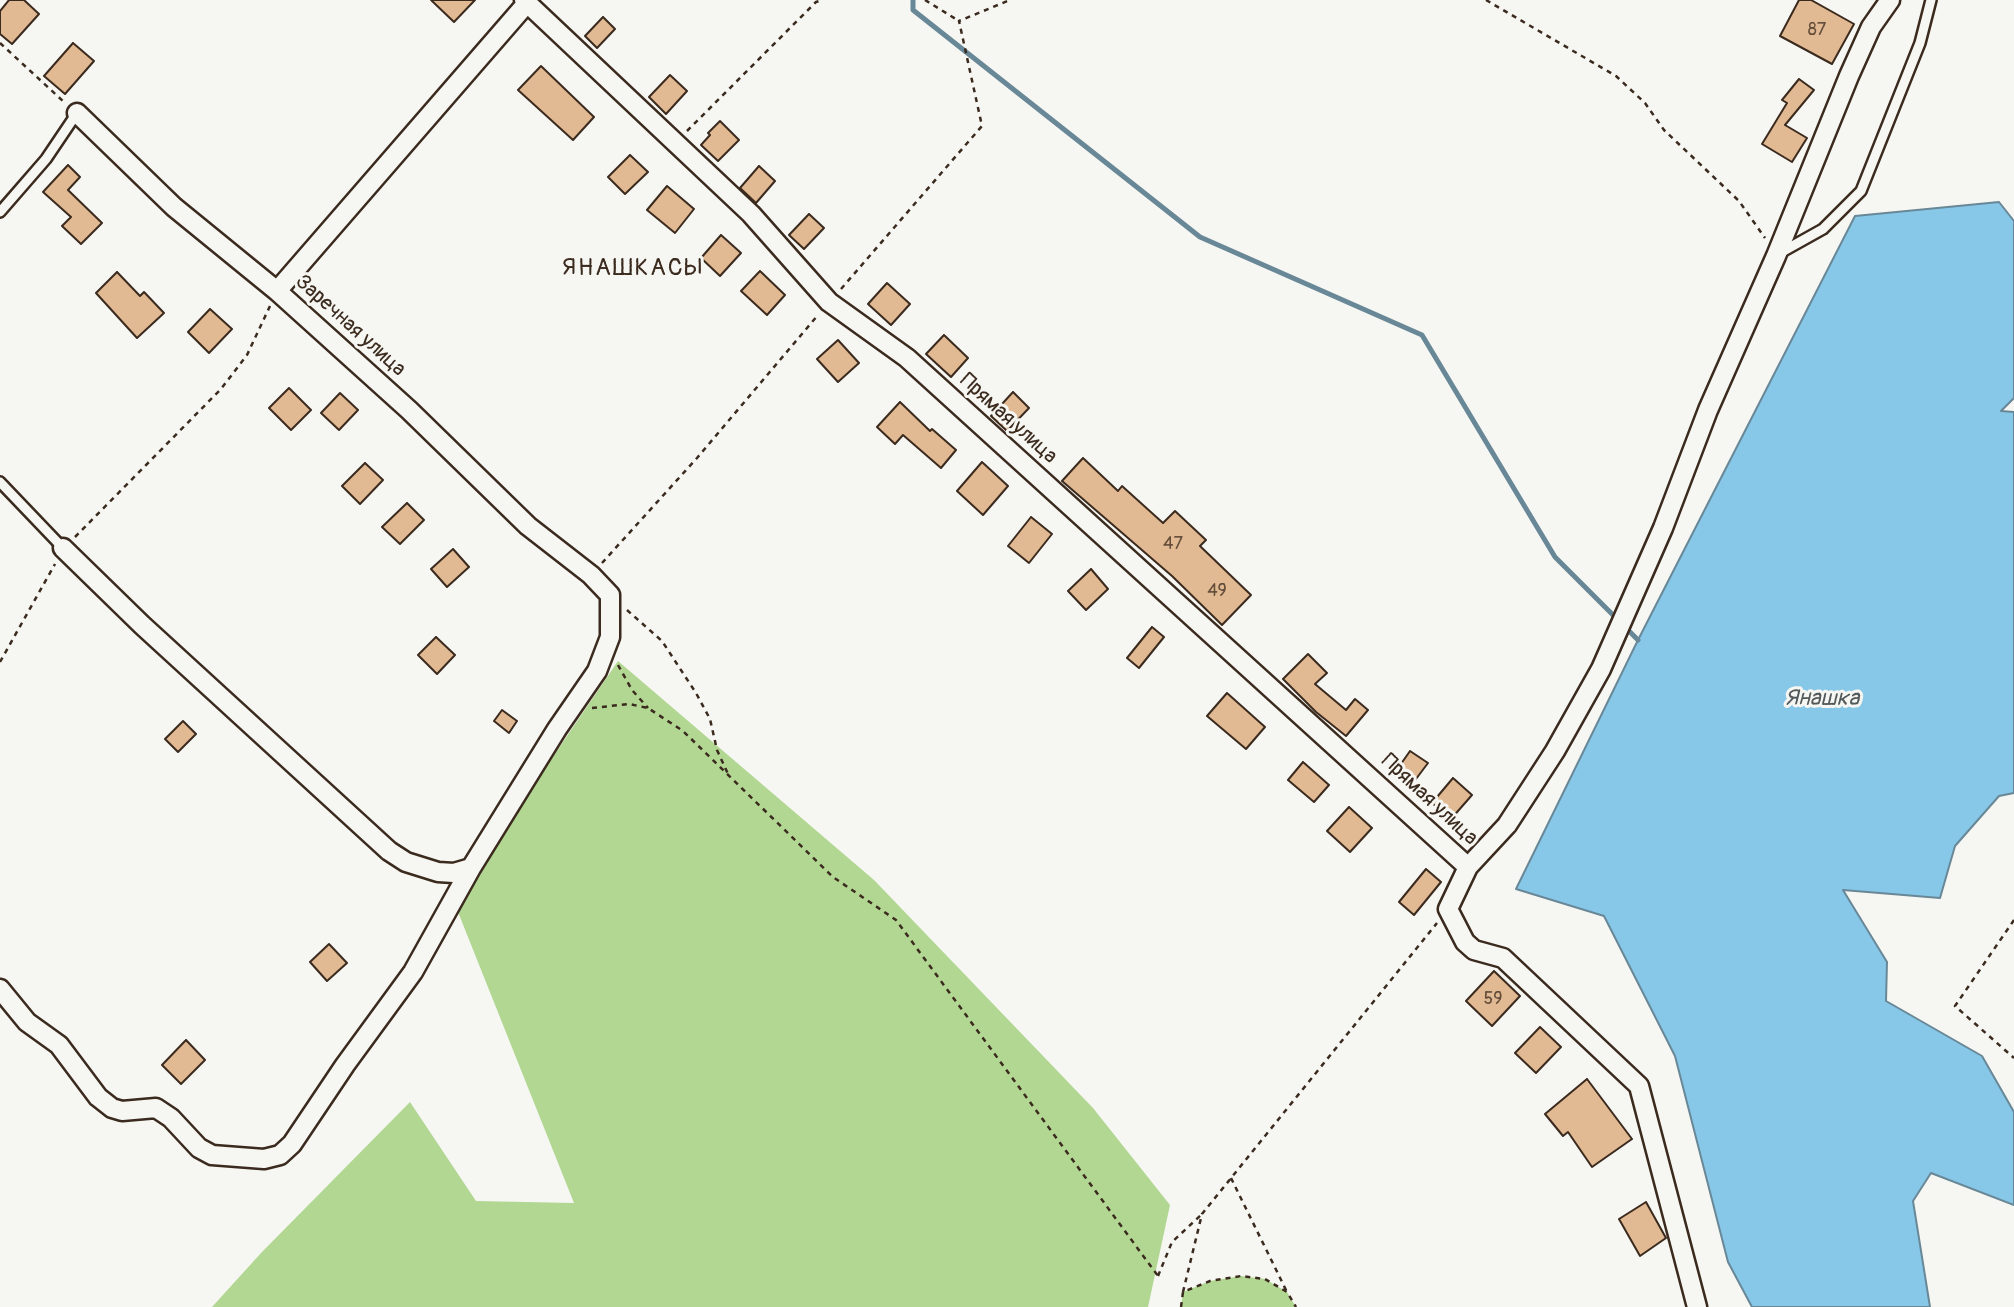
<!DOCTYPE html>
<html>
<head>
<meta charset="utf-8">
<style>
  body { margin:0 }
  canvas { display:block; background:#f6f6f2 }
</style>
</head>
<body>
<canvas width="2014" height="1307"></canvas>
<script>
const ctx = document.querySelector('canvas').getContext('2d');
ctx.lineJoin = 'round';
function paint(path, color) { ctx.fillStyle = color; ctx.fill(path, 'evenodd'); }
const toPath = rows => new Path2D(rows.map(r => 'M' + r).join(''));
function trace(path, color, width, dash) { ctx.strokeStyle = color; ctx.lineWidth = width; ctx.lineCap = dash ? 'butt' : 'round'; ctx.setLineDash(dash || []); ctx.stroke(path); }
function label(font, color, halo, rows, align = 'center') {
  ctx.font = font + ' Pangolin,sans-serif'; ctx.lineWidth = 6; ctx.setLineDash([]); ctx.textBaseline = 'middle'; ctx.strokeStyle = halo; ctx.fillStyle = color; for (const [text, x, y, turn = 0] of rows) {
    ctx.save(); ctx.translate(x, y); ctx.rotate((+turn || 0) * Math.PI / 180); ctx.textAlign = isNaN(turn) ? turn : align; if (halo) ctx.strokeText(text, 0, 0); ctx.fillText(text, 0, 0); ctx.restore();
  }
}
paint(toPath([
  [618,661,874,880,1093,1108,1170,1205,1148,1307,212,1307,261,1253,410,1102,476,1201,574,1203,454,902],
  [1241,1276,1265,1279,1287,1292,1296,1307,1181,1307,1183,1292,1210,1281]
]), '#b2d792');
const water = toPath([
  [1999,202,2014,221,2014,398,2001,411,2014,412,2014,793,1999,796,1955,846,1940,898,1843,890,1887,962,1886,1001,1982,1056,2014,1112,2014,1205,1931,1173,1913,1201,1930,1307,1752,1307,1728,1262,1675,1056,1604,916,1516,889,1638,640,1855,216,1999,202]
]);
paint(water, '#87c7e8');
trace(water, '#698897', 2);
trace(toPath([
  [913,0,913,10,1200,237,1422,335,1555,557,1638,640]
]), '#698897', 5);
const building = toPath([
  [9,0,24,0,39,14,12,44,0,34,0,11,9,0],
  [431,0,475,0,454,22,431,0],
  [1799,0,1811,0,1854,24,1832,64,1780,36,1799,0],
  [603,17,615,29,597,48,585,36,603,17],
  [73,43,94,61,65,94,44,76,73,43],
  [541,66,594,117,573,140,518,90,541,66],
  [670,75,687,91,666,114,649,97,670,75],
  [1799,79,1814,90,1785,125,1807,138,1792,162,1762,144,1787,103,1782,100,1799,79],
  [720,121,739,140,718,161,701,145,710,135,708,133,720,121],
  [630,155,648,172,625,194,608,177,630,155],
  [68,165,80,177,68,190,102,223,81,244,62,226,71,217,43,192,68,165],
  [759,166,775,181,756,203,740,188,759,166],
  [667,186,694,209,675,233,647,210,667,186],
  [809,214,824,228,804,249,789,235,809,214],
  [721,235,741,253,720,276,701,258,721,235],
  [760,271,785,295,767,315,741,291,760,271],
  [117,272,140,296,144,292,164,313,137,338,96,293,117,272],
  [887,283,910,304,891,325,868,304,887,283],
  [210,309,232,329,209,353,188,332,210,309],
  [944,335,968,358,951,377,926,354,944,335],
  [838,340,859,363,838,382,817,359,838,340],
  [289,388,311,410,291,430,269,408,289,388],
  [1013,392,1029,408,1007,431,991,416,1013,392],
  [340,393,358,410,339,430,321,413,340,393],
  [900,402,930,431,932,429,956,450,941,468,903,435,895,444,877,427,900,402],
  [1083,458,1118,491,1122,486,1163,523,1175,511,1206,540,1200,546,1251,595,1222,625,1172,576,1062,481,1083,458],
  [982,462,1008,486,983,515,957,491,982,462],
  [365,463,383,480,360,504,342,486,365,463],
  [407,503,424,520,400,544,382,527,407,503],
  [1031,517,1052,534,1029,563,1008,546,1031,517],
  [453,549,469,567,447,587,431,569,453,549],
  [1091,569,1108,589,1086,610,1068,591,1091,569],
  [1152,627,1164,637,1139,668,1127,658,1152,627],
  [436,637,455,655,437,674,418,655,436,637],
  [1308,654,1327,673,1315,684,1346,710,1355,699,1368,710,1346,736,1316,712,1283,679,1308,654],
  [1227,693,1265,727,1246,749,1207,716,1227,693],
  [502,710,517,721,509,733,494,721,502,710],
  [183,721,196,734,178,752,165,739,183,721],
  [1410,751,1428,763,1413,783,1396,771,1410,751],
  [1303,762,1329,785,1314,802,1288,780,1303,762],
  [1453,778,1472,795,1451,819,1432,803,1453,778],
  [1349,807,1372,828,1350,852,1327,831,1349,807],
  [1426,869,1441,882,1414,915,1399,902,1426,869],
  [329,944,347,963,327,981,310,962,329,944],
  [1494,971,1520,996,1492,1026,1466,1001,1494,971],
  [1540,1027,1561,1047,1536,1073,1515,1053,1540,1027],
  [186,1040,205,1060,181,1084,162,1065,186,1040],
  [1587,1079,1632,1139,1592,1167,1568,1132,1563,1136,1545,1114,1587,1079],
  [1646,1202,1666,1238,1640,1256,1619,1219,1646,1202]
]);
paint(building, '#e1b992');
trace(building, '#3b2a1e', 2);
const lane = toPath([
  [0,212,46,159,77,113],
  [1780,253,1823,229,1861,191,1920,43,1931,0],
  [0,482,63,548]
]);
const street = toPath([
  [524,0,751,214,829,302,907,358,1468,867],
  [277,291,527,3],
  [63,548,142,625,389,851,406,862,438,872,454,873,471,868],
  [0,989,27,1022,59,1045,98,1097,112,1108,122,1111,156,1108,171,1118,199,1148,212,1155,264,1159,280,1155,292,1144,345,1065,413,972,471,868,557,729,597,671,610,637,610,595,591,575,528,526,409,410,277,291,174,207,77,113],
  [1697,1307,1639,1086,1503,958,1474,950,1465,942,1448,909,1468,867,1507,825,1555,751,1601,669,1663,528,1708,410,1776,256,1849,76,1871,27,1890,0]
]);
trace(lane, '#3b2a1e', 14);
trace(street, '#3b2a1e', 23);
trace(toPath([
  [925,0,959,21],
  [1486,0,1616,76,1645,103,1664,130,1739,201,1765,238],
  [0,43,64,102],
  [687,131,816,2,823,0],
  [841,289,982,126,959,21,1010,0],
  [75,537,221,389,247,355,270,306],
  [602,563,697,458,818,315],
  [627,610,662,641,696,693,710,719,717,750,728,774],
  [0,662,55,564],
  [618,665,632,690,648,708],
  [592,708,629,704,648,708,683,731,833,877,896,920,1158,1276],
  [2014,920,1955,1006,2014,1058],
  [1231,1178,1287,1292],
  [1158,1276,1172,1242,1201,1215],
  [1183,1292,1202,1214,1437,923],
  [1181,1307,1183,1292,1210,1281,1241,1276,1265,1279,1287,1292,1296,1307]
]), '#3b2a1e', 2.5, [5, 5]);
trace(lane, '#f6f6f2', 9);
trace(street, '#f6f6f2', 18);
label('18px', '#644e3b', null, [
  ["87",1817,30],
  ["47",1173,544],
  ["49",1217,591],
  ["59",1493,999]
]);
label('21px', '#3b2a1e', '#f6f6f2', [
  ["Заречная улица",350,326,42],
  ["Прямая улица",1008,419,42],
  ["Прямая улица",1429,800,43]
]);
label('italic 23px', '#52595b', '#f6f6f2', [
  ["Янашка",1822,699]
]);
ctx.letterSpacing = '2px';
label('24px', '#3b2a1e', '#f6f6f2', [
  ["ЯНАШКАСЫ",633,269]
]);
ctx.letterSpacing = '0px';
</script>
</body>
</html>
